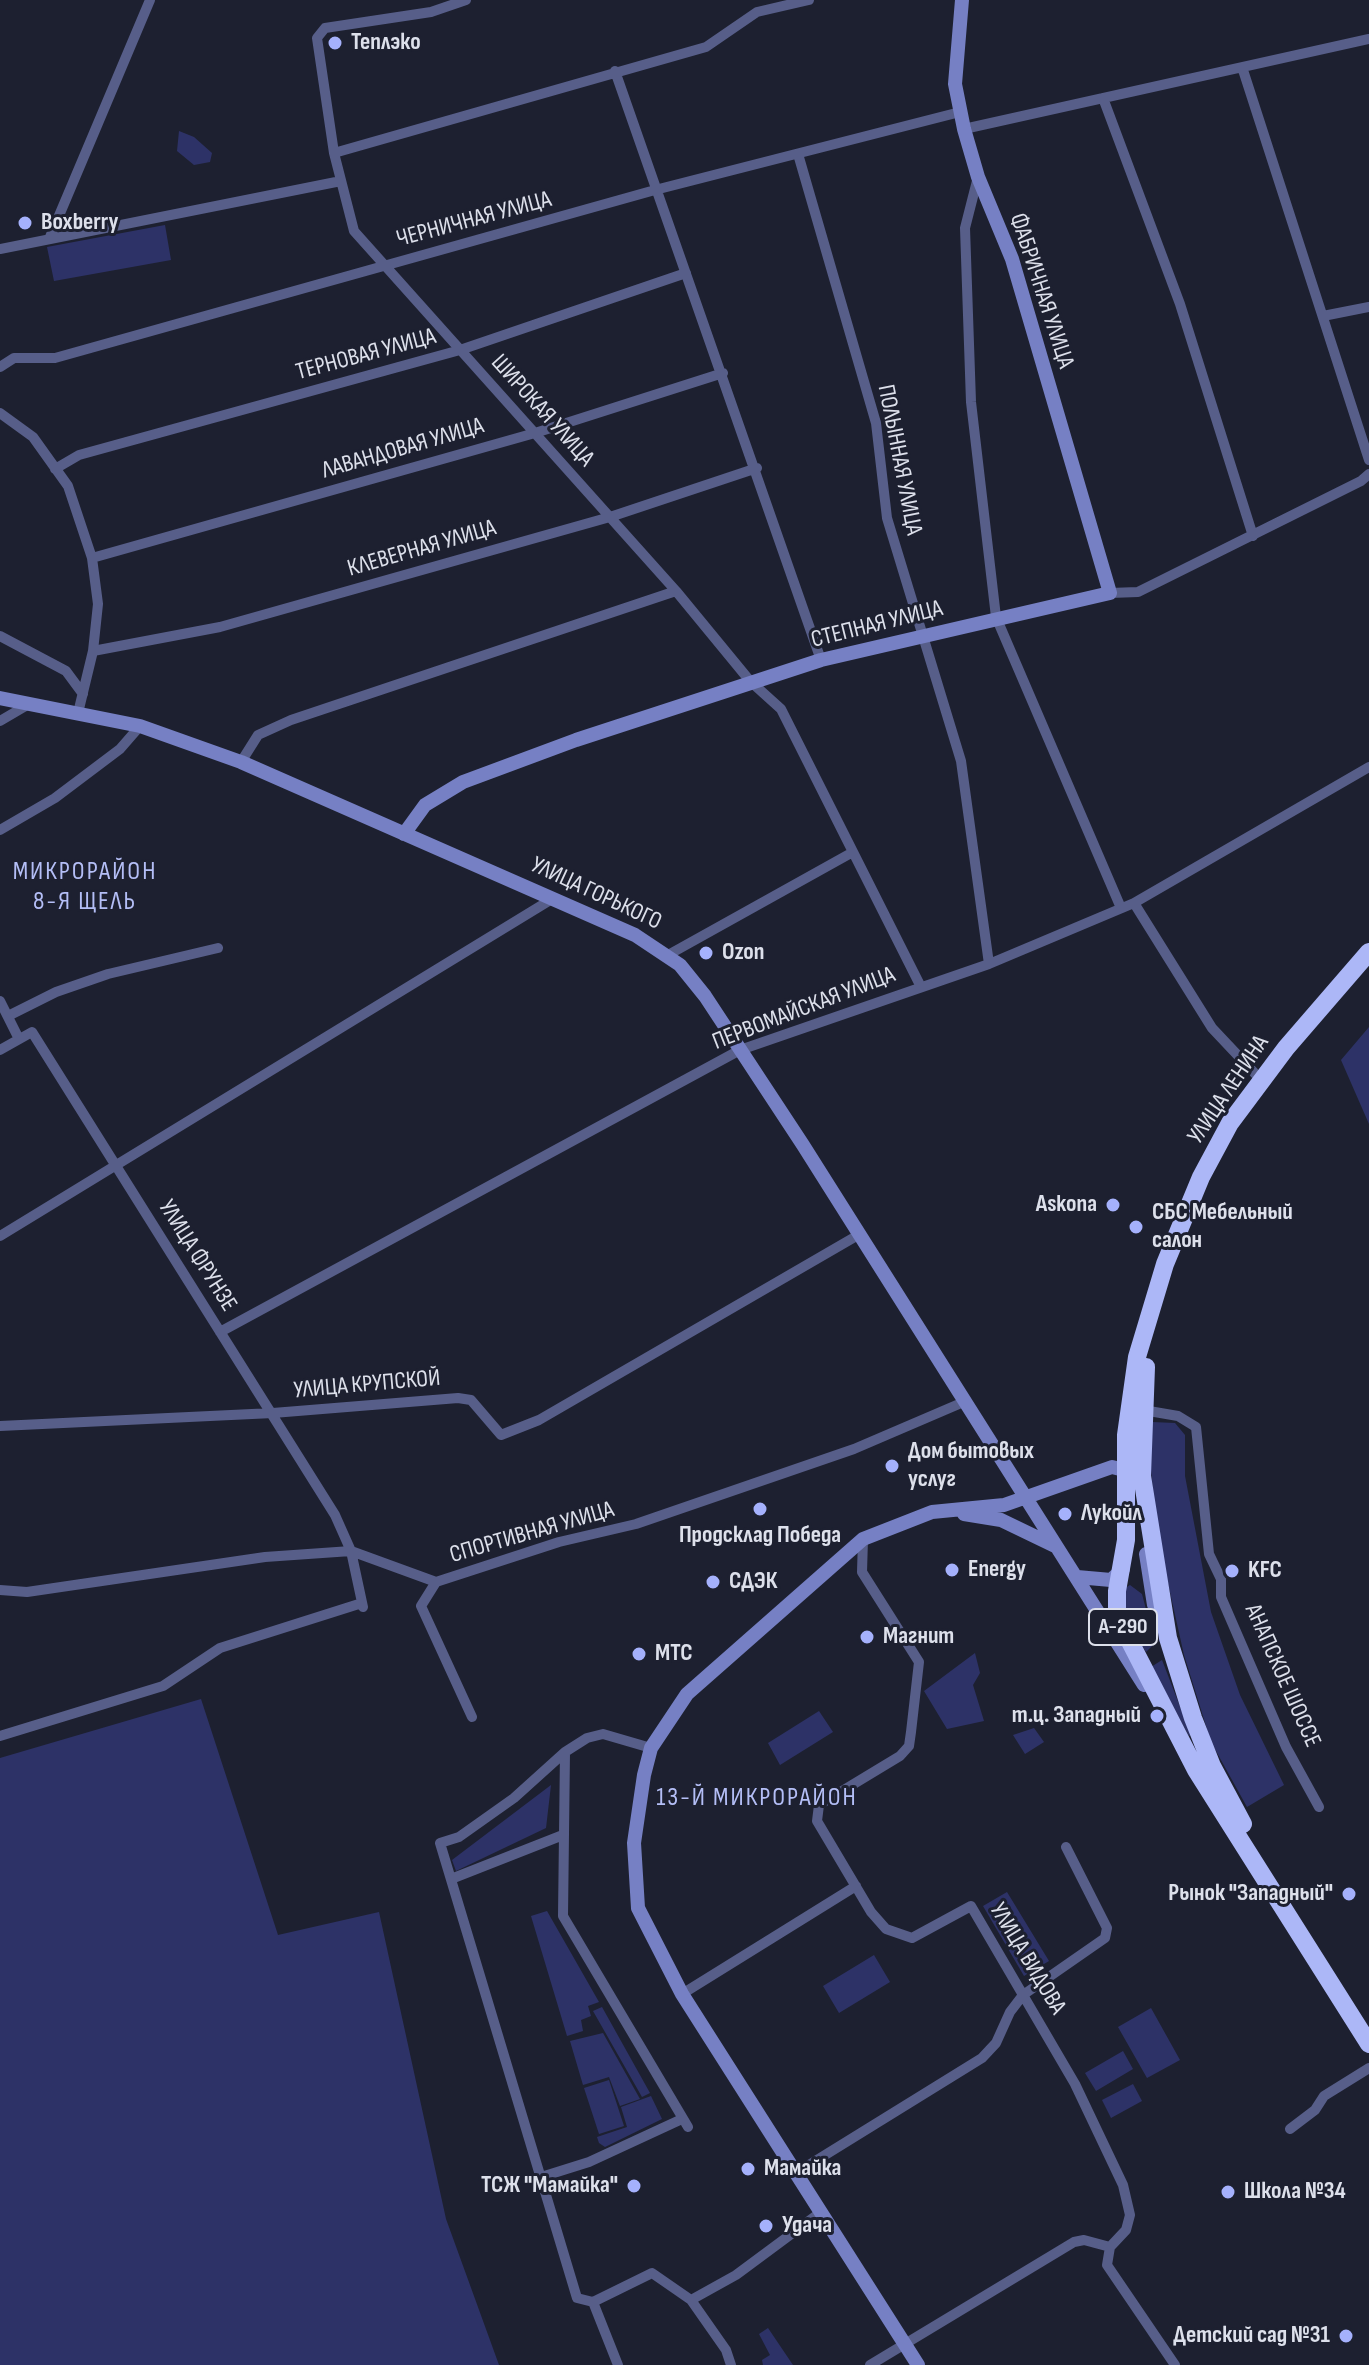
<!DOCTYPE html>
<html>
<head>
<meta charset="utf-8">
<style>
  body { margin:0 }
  canvas { display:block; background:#1d2030 }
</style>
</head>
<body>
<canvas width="1369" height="2365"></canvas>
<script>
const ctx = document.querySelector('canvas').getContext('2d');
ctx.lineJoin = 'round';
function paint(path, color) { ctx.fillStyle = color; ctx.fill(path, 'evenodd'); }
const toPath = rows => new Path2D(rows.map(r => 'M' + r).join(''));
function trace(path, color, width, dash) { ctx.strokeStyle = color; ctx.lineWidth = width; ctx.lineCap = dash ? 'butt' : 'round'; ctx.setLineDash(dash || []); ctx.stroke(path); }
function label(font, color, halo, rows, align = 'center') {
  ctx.font = font + ' "Sofia Sans Condensed",sans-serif'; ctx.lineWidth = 6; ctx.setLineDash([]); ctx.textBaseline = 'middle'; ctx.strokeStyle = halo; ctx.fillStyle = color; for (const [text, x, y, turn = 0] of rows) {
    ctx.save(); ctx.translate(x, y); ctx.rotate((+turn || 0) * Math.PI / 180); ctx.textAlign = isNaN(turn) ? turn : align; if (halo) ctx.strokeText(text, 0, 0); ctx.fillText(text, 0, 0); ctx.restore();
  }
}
paint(toPath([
  [179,131,194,137,212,153,210,162,194,165,177,151],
  [165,225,171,260,54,281,47,247],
  [1369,1027,1369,1124,1341,1060],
  [1152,1422,1175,1423,1185,1435,1185,1476,1211,1612,1240,1695,1284,1785,1247,1807,1211,1742,1184,1655,1157,1534,1151,1470],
  [1130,1585,1142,1594,1148,1617,1153,1645,1146,1652,1126,1619,1125,1588],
  [975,1653,980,1673,973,1685,984,1721,947,1729,924,1691],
  [1162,1660,1191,1735,1189,1736,1151,1667],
  [201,1699,278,1935,379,1912,446,2219,499,2365,0,2365,0,1758],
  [819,1711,833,1732,780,1765,768,1743],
  [1034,1728,1044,1742,1025,1754,1013,1735],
  [551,1785,546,1828,456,1871,452,1860],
  [1007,1892,1049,1961,1024,1976,983,1906],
  [547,1911,599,2002,588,2006,591,2016,581,2020,583,2031,567,2036,531,1916],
  [874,1955,890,1982,839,2013,823,1986],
  [602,2007,650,2093,642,2097,593,2011],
  [1151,2008,1180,2060,1147,2078,1118,2027],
  [603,2033,640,2099,620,2106,609,2077,583,2085,570,2041],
  [1123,2051,1133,2069,1096,2091,1085,2073],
  [609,2080,624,2126,599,2134,584,2088],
  [1133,2084,1142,2101,1111,2118,1102,2100],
  [651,2096,662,2119,605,2147,599,2143,597,2137,627,2127,621,2107],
  [768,2328,793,2365,763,2365,762,2360,770,2355,759,2334]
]), '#2d3267');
trace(toPath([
  [466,0,431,12,325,28,317,38,334,153,354,231,676,591,750,681,781,709,921,987],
  [1243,70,1369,460],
  [615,71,821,660],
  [1103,98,1180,304,1253,536],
  [964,129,1369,39],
  [334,153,706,47,757,12,809,0],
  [798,154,876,423,887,518,961,761,989,964],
  [978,177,965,228,971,402,996,617,1121,908],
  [50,237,150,0],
  [0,249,341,181],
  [1323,316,1369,307],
  [0,367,14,358,55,358,655,190,960,112],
  [0,413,33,437,68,486,92,558,98,604,93,651,78,713],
  [55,469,79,455,460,350,686,273],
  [92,558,535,433,723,373],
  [1110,593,1138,592,1361,481,1369,474],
  [0,636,66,671,83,694],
  [93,651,220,627,610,517,757,468],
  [0,721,29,704],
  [241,762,258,735,291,720,676,591],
  [0,830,55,798,120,749,140,726],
  [1134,903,1212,1028,1261,1080],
  [668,955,853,852],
  [0,1001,18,1037],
  [8,1016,56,992,108,974,218,948],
  [0,1050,32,1032,335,1515,351,1551,363,1607],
  [0,1236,552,899],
  [220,1332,740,1050,989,964,1134,903,1369,767],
  [1143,1410,1178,1416,1196,1427,1209,1554,1221,1579,1221,1597,1286,1747,1319,1807],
  [0,1426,273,1413,458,1398,471,1400,501,1435,539,1420,860,1234],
  [863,1539,862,1572,919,1662,911,1732,909,1746,900,1756,819,1805,817,1821,871,1912,886,1929,912,1938,971,1906,1075,2084,1123,2185,1130,2215,1126,2230,1110,2247,1107,2265,1175,2365],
  [436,1582,421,1606,472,1717],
  [0,1590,27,1592,265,1557,351,1551,436,1582,559,1542,636,1524,854,1449,966,1401],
  [0,1736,163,1686,220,1648,362,1603],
  [565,1752,563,1916,688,2127],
  [451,1879,563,1835],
  [682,1994,856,1886],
  [1290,2129,1315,2110,1324,2096,1369,2068],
  [796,2173,982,2058,996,2043,1010,2012,1023,1995,1105,1938,1107,1928,1066,1847],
  [538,2178,589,2162,682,2119],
  [691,2300,736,2275,821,2212],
  [593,2302,652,2273,691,2300,726,2350,731,2365],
  [618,2365,593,2302,577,2298,440,1843,459,1837,514,1798,565,1752,587,1738,603,1734,651,1748],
  [870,2365,1074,2242,1084,2240,1110,2247]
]), '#575e89', 10);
trace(toPath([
  [0,698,140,726,241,762,635,935,680,965,705,996,803,1145,1144,1685],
  [404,834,425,805,463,782,576,740,821,660,1110,593,1012,259,978,177,964,129,955,84,962,0],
  [964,1514,1001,1520,1057,1547],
  [1146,1554,1154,1605],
  [1077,1577,1111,1580,1123,1569],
  [918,2365,682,1994,638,1908,634,1843,644,1775,651,1748,687,1694,863,1539,932,1512,1004,1505,1112,1467,1132,1472]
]), '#7680c4', 14);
trace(toPath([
  [1369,952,1286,1048,1230,1123,1201,1177,1165,1264,1137,1357,1126,1435,1126,1540,1117,1591,1117,1612,1123,1628,1196,1770,1369,2044],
  [1146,1367,1142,1476,1168,1638,1193,1718,1212,1766,1243,1824]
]), '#acb7f7', 18);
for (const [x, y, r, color] of [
  [335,43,8,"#a5b1fc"],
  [25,223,8,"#a5b1fc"],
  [706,953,8,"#a5b1fc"],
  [1113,1205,8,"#a5b1fc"],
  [1136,1227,8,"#a5b1fc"],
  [892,1466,8,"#a5b1fc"],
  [760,1509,8,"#a5b1fc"],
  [1065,1514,8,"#a5b1fc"],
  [952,1570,8,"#a5b1fc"],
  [1232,1571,8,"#a5b1fc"],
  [713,1582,8,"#a5b1fc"],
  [867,1637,8,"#a5b1fc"],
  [639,1654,8,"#a5b1fc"],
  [1157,1716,8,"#a5b1fc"],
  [1349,1894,8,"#a5b1fc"],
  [748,2169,8,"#a5b1fc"],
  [634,2186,8,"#a5b1fc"],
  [1228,2192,8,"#a5b1fc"],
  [766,2226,8,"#a5b1fc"],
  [1346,2336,8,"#a5b1fc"]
]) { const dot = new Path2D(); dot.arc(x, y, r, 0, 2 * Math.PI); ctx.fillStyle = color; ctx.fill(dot); trace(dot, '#1d2030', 3); }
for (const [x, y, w] of [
  [1123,1627,68]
]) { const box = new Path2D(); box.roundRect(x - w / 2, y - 18, w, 36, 6); ctx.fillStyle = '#1d2030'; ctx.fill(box); trace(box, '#dde0eb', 2); }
label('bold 22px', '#dde0eb', null, [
  ["А-290",1123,1627]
]);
label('bold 24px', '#dde0eb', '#1d2030', [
  ["Теплэко",351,43],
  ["Boxberry",41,223],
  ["Ozon",722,953],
  ["Askona",1097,1205,"right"],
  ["СБС Мебельный",1152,1213],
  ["салон",1152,1241],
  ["Дом бытовых",908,1452],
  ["услуг",908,1480],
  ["Лукойл",1081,1514],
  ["Продсклад Победа",760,1536,"center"],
  ["Energy",968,1570],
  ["KFC",1248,1571],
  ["СДЭК",729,1582],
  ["Магнит",883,1637],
  ["МТС",655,1654],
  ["т.ц. Западный",1141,1716,"right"],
  ["Рынок \"Западный\"",1333,1894,"right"],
  ["Мамайка",764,2169],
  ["ТСЖ \"Мамайка\"",618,2186,"right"],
  ["Школа №34",1244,2192],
  ["Удача",782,2226],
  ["Детский сад №31",1330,2336,"right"]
], 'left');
label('24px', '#dde0eb', '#1d2030', [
  ["ЧЕРНИЧНАЯ УЛИЦА",474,220,-15],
  ["ФАБРИЧНАЯ УЛИЦА",1041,291,72],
  ["ТЕРНОВАЯ УЛИЦА",366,355,-15],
  ["ШИРОКАЯ УЛИЦА",542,411,48],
  ["ЛАВАНДОВАЯ УЛИЦА",403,449,-16],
  ["ПОЛЫННАЯ УЛИЦА",899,460,79],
  ["КЛЕВЕРНАЯ УЛИЦА",422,549,-16],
  ["СТЕПНАЯ УЛИЦА",877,625,-14],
  ["УЛИЦА ГОРЬКОГО",596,894,25],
  ["ПЕРВОМАЙСКАЯ УЛИЦА",804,1009,-21],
  ["УЛИЦА ЛЕНИНА",1229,1090,-56],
  ["УЛИЦА ФРУНЗЕ",197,1256,58],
  ["УЛИЦА КРУПСКОЙ",367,1385,-5],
  ["СПОРТИВНАЯ УЛИЦА",532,1533,-16],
  ["АНАПСКОЕ ШОССЕ",1282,1676,66],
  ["УЛИЦА ВИДОВА",1027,1959,59]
]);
ctx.letterSpacing = '2px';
label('26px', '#b4bef6', '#1d2030', [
  ["МИКРОРАЙОН",85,872],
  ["8-Я ЩЕЛЬ",85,902],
  ["13-Й МИКРОРАЙОН",757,1798]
]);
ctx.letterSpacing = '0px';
</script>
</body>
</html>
